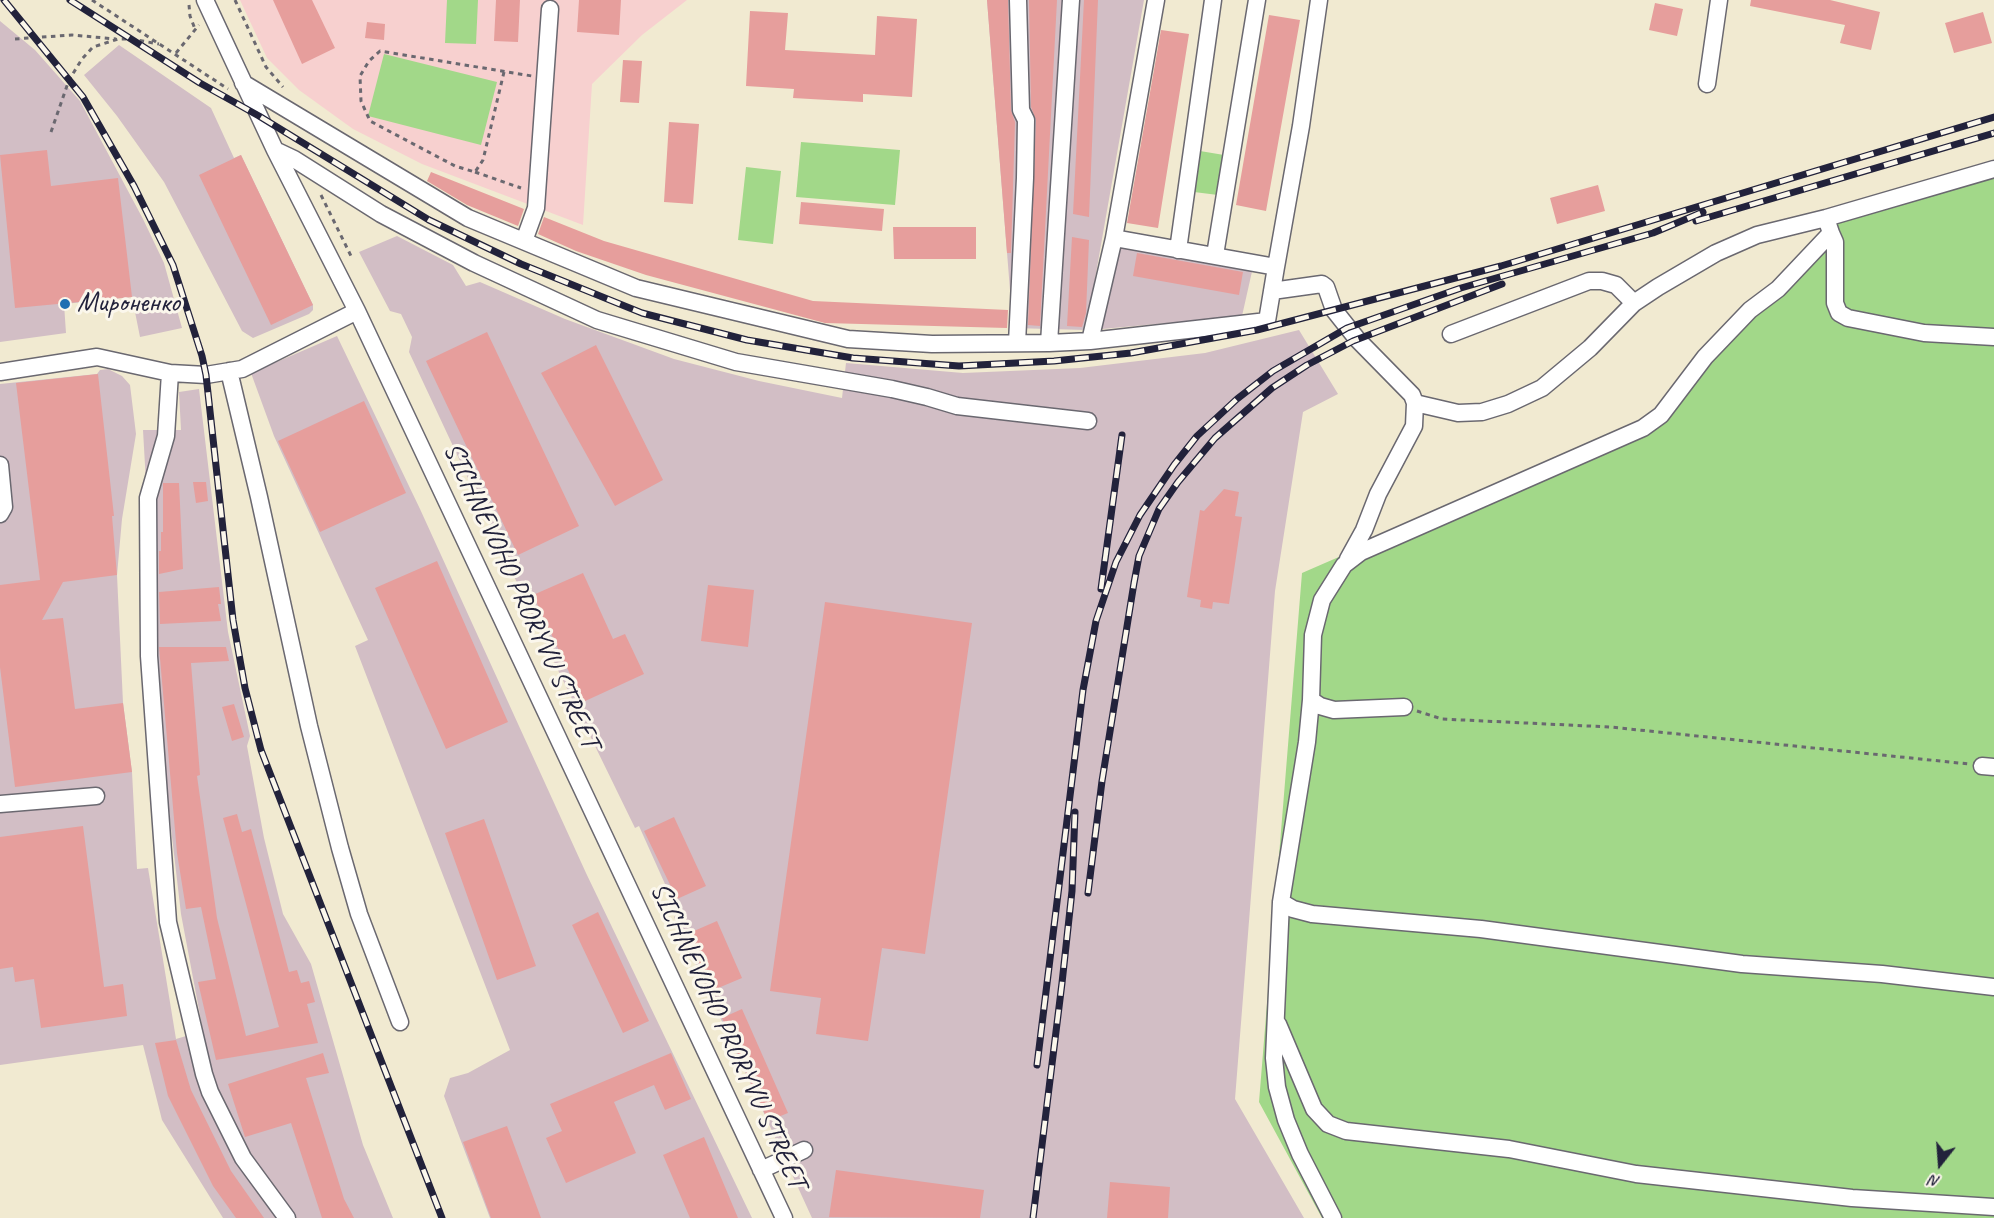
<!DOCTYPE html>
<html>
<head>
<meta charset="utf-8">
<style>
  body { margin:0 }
  #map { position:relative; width:1994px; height:1218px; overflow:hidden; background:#f1ead1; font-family:Caveat,sans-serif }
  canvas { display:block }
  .north { position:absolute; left:1910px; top:1134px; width:60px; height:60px; -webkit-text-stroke:4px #fbf7ec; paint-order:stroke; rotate:197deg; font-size:16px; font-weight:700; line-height:24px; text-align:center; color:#22223b }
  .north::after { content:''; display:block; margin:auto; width:21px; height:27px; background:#22223b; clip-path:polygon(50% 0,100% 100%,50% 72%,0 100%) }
</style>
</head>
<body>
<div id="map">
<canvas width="1994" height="1218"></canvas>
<div class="north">N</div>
</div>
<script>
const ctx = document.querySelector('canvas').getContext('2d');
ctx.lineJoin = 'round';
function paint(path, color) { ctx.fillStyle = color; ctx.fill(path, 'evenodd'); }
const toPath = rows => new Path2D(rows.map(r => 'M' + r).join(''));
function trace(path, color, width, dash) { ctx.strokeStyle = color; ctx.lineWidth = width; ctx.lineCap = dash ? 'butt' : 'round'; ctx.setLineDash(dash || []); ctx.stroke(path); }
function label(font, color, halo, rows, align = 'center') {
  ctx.font = font + ' Caveat,sans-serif'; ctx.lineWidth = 6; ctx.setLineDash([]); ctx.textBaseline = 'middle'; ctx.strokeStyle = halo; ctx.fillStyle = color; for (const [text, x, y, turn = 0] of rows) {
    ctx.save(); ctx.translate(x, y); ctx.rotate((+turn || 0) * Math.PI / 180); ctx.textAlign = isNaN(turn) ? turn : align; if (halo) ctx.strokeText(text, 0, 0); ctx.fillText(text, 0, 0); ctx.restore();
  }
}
paint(toPath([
  [240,0,687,0,642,35,592,84,583,225,422,164,353,129,299,90,267,58]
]), '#f7d0cf');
paint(toPath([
  [987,0,1144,0,1086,330,1013,328],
  [0,21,35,50,80,101,143,219,164,263,182,328,140,337,132,297,64,304,66,333,0,342],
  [119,45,211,108,234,158,241,155,313,305,313,310,309,314,253,338,242,331,164,182,117,116,84,75],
  [397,236,453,265,466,286,480,282,565,319,674,359,759,381,842,398,846,363,963,373,1080,368,1205,353,1299,330,1338,394,1303,412,1275,591,1235,1099,1304,1218,812,1218,674,917,678,913,639,826,635,828,556,666,409,352,412,337,401,314,390,311,359,252],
  [1120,242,1253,267,1242,316,1102,329],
  [337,336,420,509,586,873,752,1218,490,1218,444,1096,450,1078,468,1073,510,1050,355,646,368,640,274,436,251,373],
  [108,369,122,376,130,385,136,434,122,519,117,575,123,703,132,772,137,869,148,868,176,1039,203,1031,181,914,167,794,154,624,143,430,181,430,179,392,199,389,228,632,250,736,247,746,264,838,283,914,311,964,363,1145,393,1218,223,1218,162,1120,143,1045,0,1065,0,384,97,374,100,370]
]), '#d2bec5');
paint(toPath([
  [447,0,478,0,476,44,445,43],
  [384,54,497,82,481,145,368,116],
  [801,142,900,150,895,205,796,197],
  [1200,151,1224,155,1218,195,1194,192],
  [746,167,781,171,773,244,738,240],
  [1994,178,1994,1218,1322,1218,1259,1102,1302,573,1612,438,1652,417,1841,218]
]), '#a2d889');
paint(toPath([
  [273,0,312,0,335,48,302,64],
  [496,0,520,0,518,42,494,41],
  [579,0,621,0,619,35,577,32],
  [987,0,1008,0,1011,110,1015,122,1011,253,1007,253],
  [1029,0,1057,0,1040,326,1028,325,1036,120,1031,107],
  [1084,0,1098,0,1089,217,1073,214],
  [1751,0,1830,0,1880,12,1871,50,1840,43,1845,25,1750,6],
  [1655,3,1683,9,1677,36,1649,30],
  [750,11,788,13,785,50,875,55,877,16,917,19,912,97,863,94,863,102,793,98,794,89,746,86],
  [1983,12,1992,43,1954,53,1945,23],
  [1269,15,1300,20,1266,211,1236,205],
  [367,22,385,24,384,40,365,38],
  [1161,30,1189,34,1158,228,1127,223],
  [623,60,642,61,639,103,620,102],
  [669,122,699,124,693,204,664,202],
  [47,150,51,186,118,178,132,297,15,308,0,155],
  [241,155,313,305,271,325,199,175],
  [431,172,524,209,518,226,467,205,427,181],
  [1598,185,1605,211,1557,224,1550,198],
  [801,202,884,209,882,231,799,224],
  [544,217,604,241,813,301,1008,310,1007,328,825,323,646,275,576,251,538,234],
  [893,227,976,227,976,259,894,259],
  [1072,237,1089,240,1086,313,1082,327,1067,326],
  [1137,253,1243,272,1239,295,1133,276],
  [487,332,579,526,518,555,426,361],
  [596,345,663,480,615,506,541,373],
  [98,374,114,516,112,516,117,575,63,582,42,620,63,618,75,709,123,703,132,772,15,787,0,667,0,585,40,580,16,383],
  [364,401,406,493,320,532,278,441],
  [193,482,206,482,208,501,196,503],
  [163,483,179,483,183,569,159,574,159,551,161,551,161,532,163,532],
  [1224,489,1239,492,1235,516,1242,517,1229,604,1213,602,1212,609,1200,607,1201,600,1187,597,1200,510,1204,511],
  [437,561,508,722,446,749,375,588],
  [583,573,613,639,625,634,644,674,583,702,533,595],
  [708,585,754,590,748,647,701,641],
  [219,587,221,604,218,604,221,621,160,624,159,592],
  [825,602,972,623,925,954,882,948,868,1041,816,1034,821,998,770,991],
  [159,647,226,647,229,661,191,663,200,775,197,776,217,918,246,1036,279,1027,223,818,237,814,242,832,251,829,289,972,297,970,301,983,309,981,315,1002,307,1004,318,1043,216,1060,198,982,216,979,201,907,186,909,177,853],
  [234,704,244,737,232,741,222,707],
  [674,817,706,886,677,899,644,831],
  [484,819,536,966,497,980,445,833],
  [83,826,104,987,123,984,127,1016,41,1028,34,979,15,982,13,967,0,969,0,837],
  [598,912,649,1021,623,1033,572,925],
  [717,921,742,978,711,991,687,934],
  [742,1009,788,1113,768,1121,722,1018],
  [176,1040,191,1090,231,1171,264,1218,236,1218,213,1186,168,1096,155,1043],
  [323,1053,329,1073,306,1078,344,1199,354,1218,322,1218,291,1123,245,1137,228,1084],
  [671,1053,691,1099,665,1110,654,1085,614,1102,636,1153,566,1183,546,1138,562,1131,550,1104],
  [507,1126,541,1218,491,1218,463,1142],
  [704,1137,738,1218,690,1218,663,1155],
  [836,1170,984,1190,980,1218,829,1217],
  [1110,1182,1170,1187,1168,1218,1107,1218]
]), '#e69e9c');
const minor = toPath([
  [205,0,275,150,357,311,784,1218],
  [243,83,468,218,636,288,848,339,932,344,1049,343,1090,341,1267,321,1276,267,1114,238,1090,341],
  [1707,84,1719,0],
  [275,150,294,159,381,214,474,263,597,320,736,362,892,389,927,397,957,406,1088,421],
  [1831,233,1835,242,1835,303,1839,313,1848,318,1924,333,1994,337],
  [1114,238,1156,0],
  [524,241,536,208,550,9],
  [1178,250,1213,0],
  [1215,255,1257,0],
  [1276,267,1301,126,1319,0],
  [1272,291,1322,284,1326,287,1334,310,1357,339,1412,395,1415,403,1414,426,1378,494,1364,530,1348,559],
  [1451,334,1589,281,1602,281,1616,285,1634,303],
  [1017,343,1025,178,1026,120,1021,110,1018,0],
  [1049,343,1071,0],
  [229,371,259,497,309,726,340,848,359,914,400,1022],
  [0,372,97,357,170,373,206,375,242,369,357,311],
  [170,373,166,436,148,498,149,656,168,922,204,1074,210,1092,243,1158,287,1218],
  [1415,403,1458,413,1482,412,1508,404,1542,388,1590,348,1634,303,1658,287,1716,253,1757,235,1826,218,1994,169],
  [0,465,4,507,0,514],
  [1311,700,1320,706,1334,710,1404,707],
  [1982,766,1994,767],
  [0,804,96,796],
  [1281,902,1293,909,1312,914,1481,929,1742,964,1882,974,1994,987],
  [1278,1024,1314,1109,1328,1124,1346,1131,1509,1149,1636,1174,1852,1198,1994,1207],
  [761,1170,804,1150],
  [1333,1218,1300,1154,1286,1120,1277,1087,1274,1058,1281,902,1307,742,1311,700,1313,635,1322,600,1344,565,1361,552,1643,428,1661,415,1705,357,1750,310,1778,289,1831,233,1826,218]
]);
trace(minor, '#6a6870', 19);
trace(toPath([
  [92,0,228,89],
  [235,0,266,67,283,87],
  [189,5,190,16,195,29],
  [15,39,72,35,116,39],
  [176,53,199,25],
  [504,72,483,160,475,172,455,166,370,121,361,101,360,76,369,61,380,51,532,76],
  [51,132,69,80,82,59,93,47,118,39,131,39,159,44],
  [475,172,521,188],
  [321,195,351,256],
  [1417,711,1442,719,1610,727,1969,764]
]), '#6a6870', 3, [4.5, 4.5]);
trace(minor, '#fff', 16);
const rail = toPath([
  [4,0,83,97,134,186,173,265,202,356,206,375,233,620,245,688,261,750,442,1218],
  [70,0,200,83,259,116,429,220,521,264,642,313,747,340,853,358,959,366,1054,361,1131,353,1257,330,1501,266,1994,117],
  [1696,221,1994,133],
  [1101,589,1122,435],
  [1088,893,1102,781,1134,583,1139,556,1159,509,1178,482,1215,438,1272,388,1307,365,1353,341,1502,284],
  [1037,1065,1083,690,1096,621,1116,562,1140,515,1174,465,1197,436,1237,399,1273,371,1347,328,1461,288,1653,233,1703,212],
  [1033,1218,1062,983,1072,891,1075,812]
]);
trace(rail, '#22223b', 7);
trace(rail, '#fbf7ec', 4.5, [14]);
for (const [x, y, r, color] of [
  [65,304,6,"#1f6fb2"]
]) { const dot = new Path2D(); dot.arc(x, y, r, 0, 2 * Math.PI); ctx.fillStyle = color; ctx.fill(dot); trace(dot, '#fbf7ec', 2); }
label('28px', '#22223b', '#fbf7ec', [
  ["Мироненко",77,304]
], 'left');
label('28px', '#22223b', '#fbf7ec', [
  ["SICHNEVOHO PRORYVU STREET",521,596,65],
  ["SICHNEVOHO PRORYVU STREET",728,1036,65]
]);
</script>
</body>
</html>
